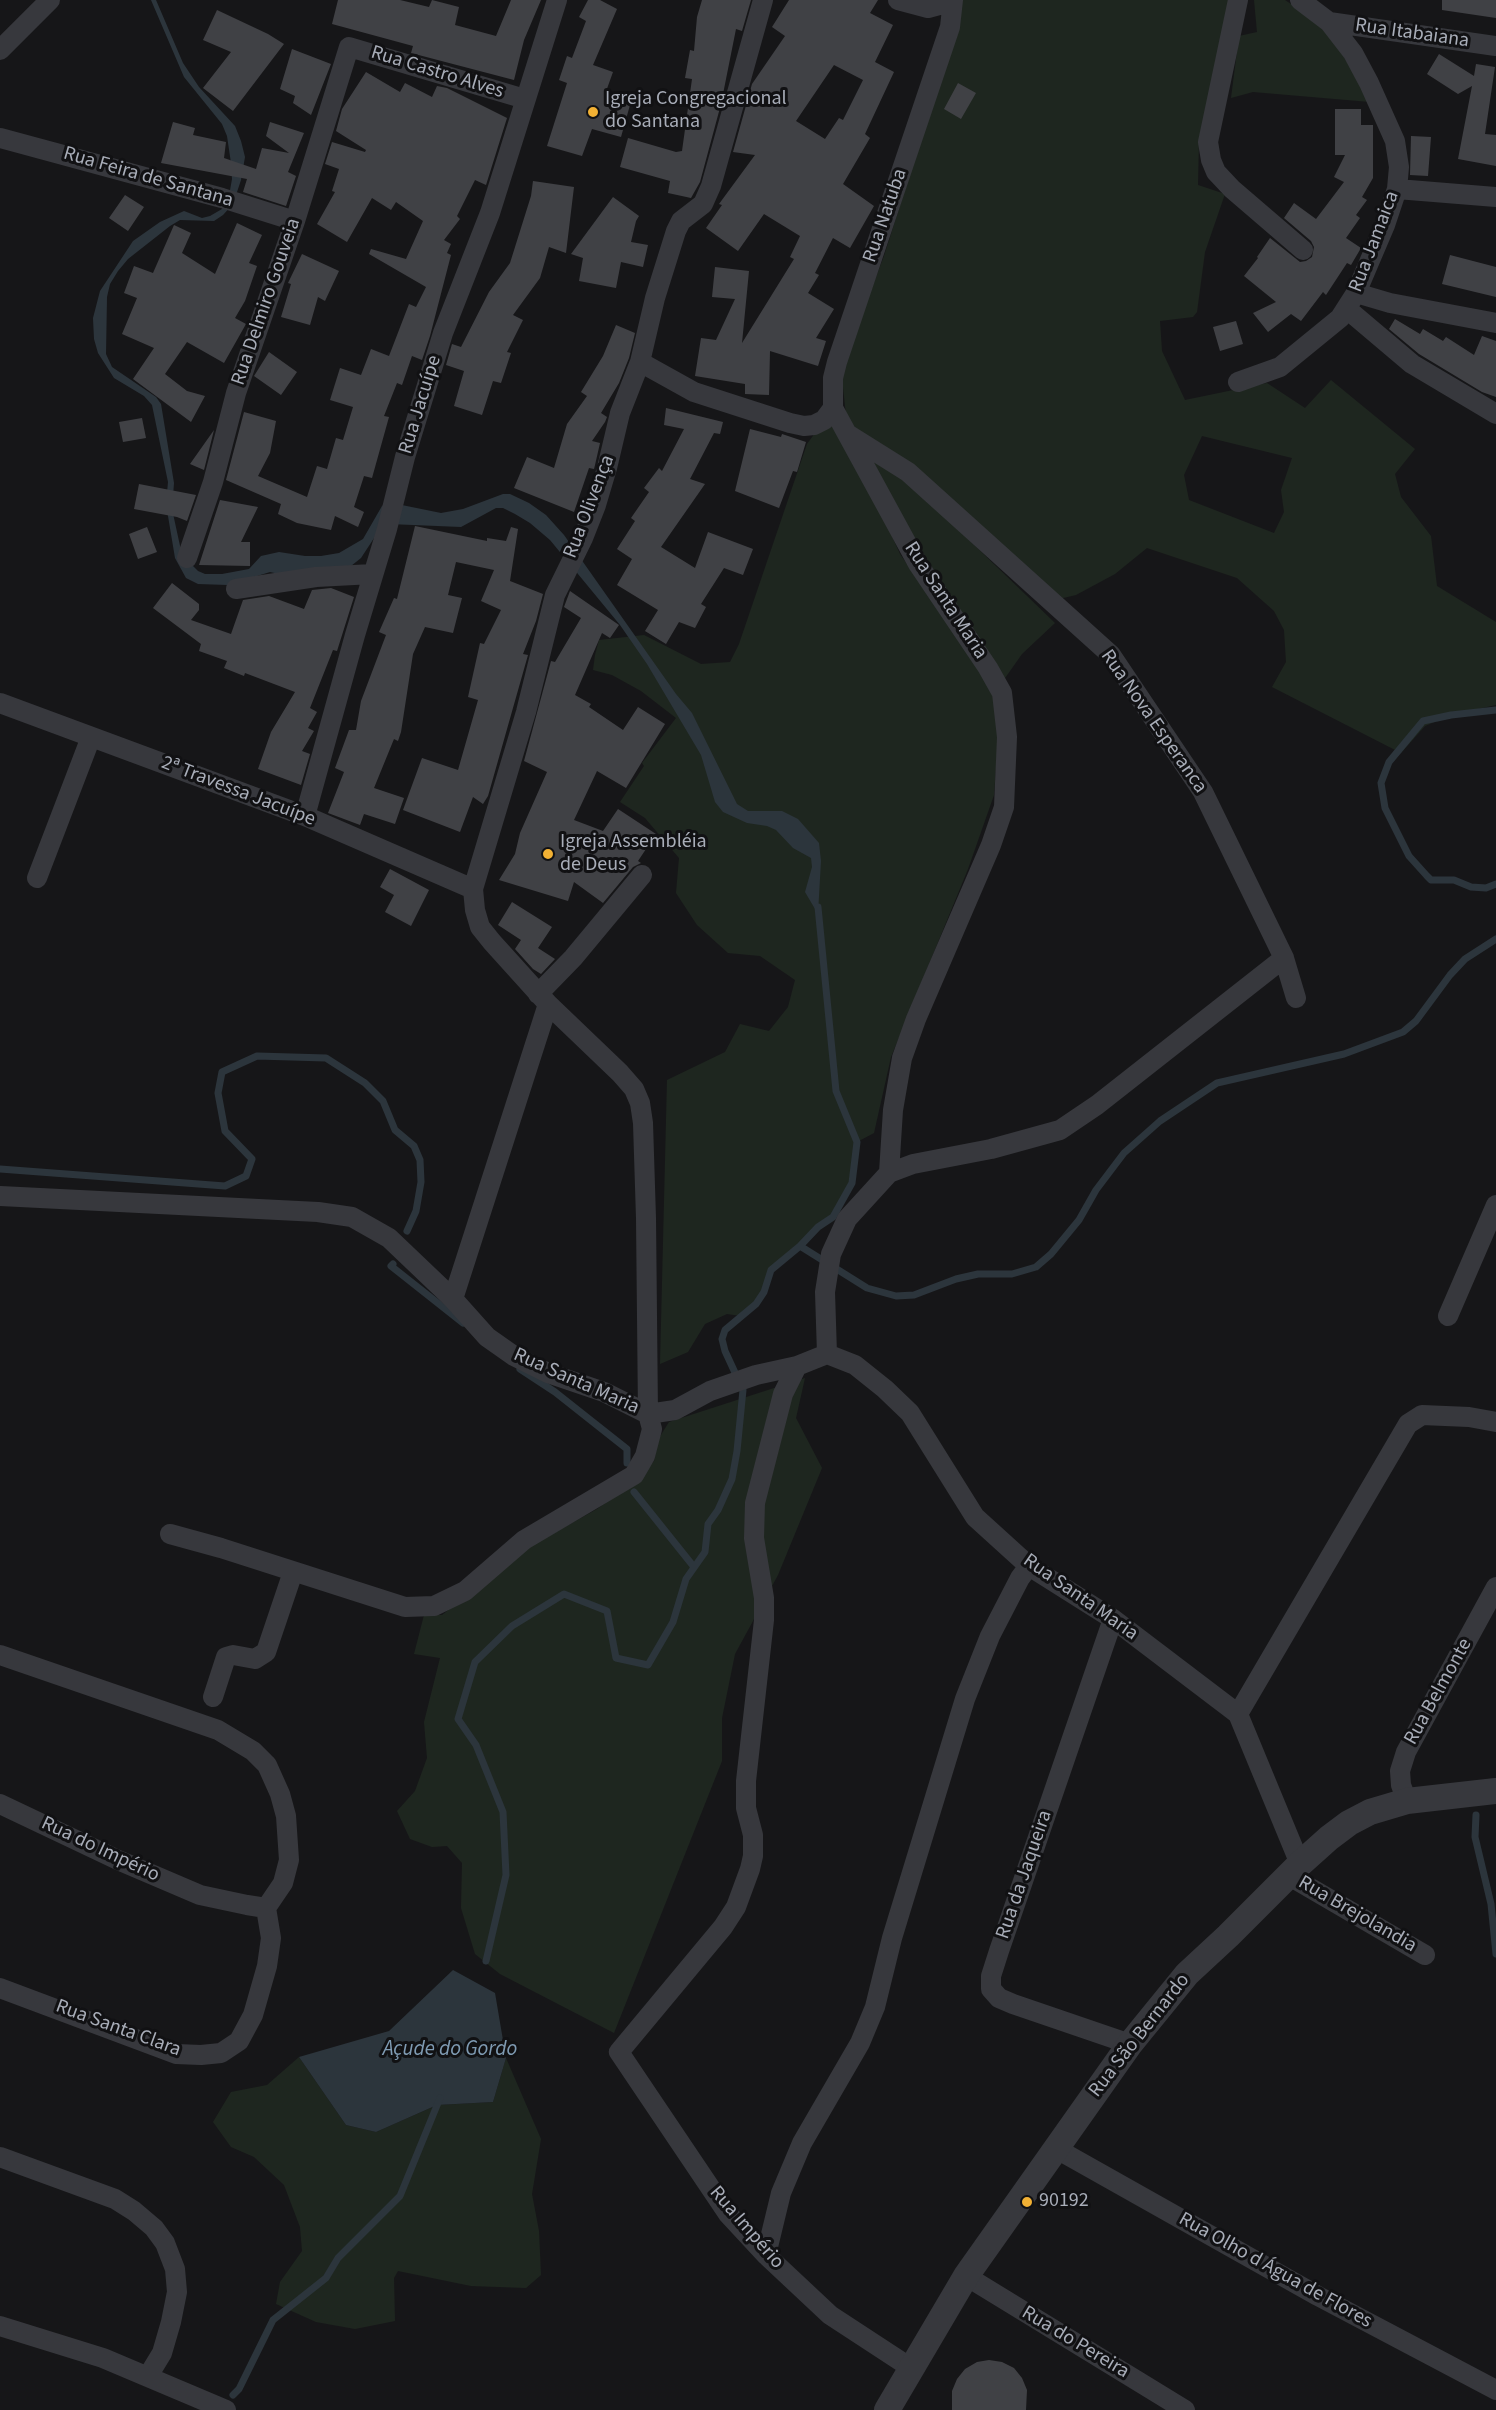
<!DOCTYPE html>
<html>
<head>
<meta charset="utf-8">
<style>
  body { margin:0 }
  canvas { display:block; background:#161618 }
</style>
</head>
<body>
<canvas width="1496" height="2410"></canvas>
<script>
const ctx = document.querySelector('canvas').getContext('2d');
ctx.lineJoin = 'round';
function paint(path, color) { ctx.fillStyle = color; ctx.fill(path, 'evenodd'); }
const toPath = rows => new Path2D(rows.map(r => 'M' + r).join(''));
function trace(path, color, width, dash) { ctx.strokeStyle = color; ctx.lineWidth = width; ctx.lineCap = dash ? 'butt' : 'round'; ctx.setLineDash(dash || []); ctx.stroke(path); }
function label(font, color, halo, rows, align = 'center') {
  ctx.font = font + ' "Source Sans 3",sans-serif'; ctx.lineWidth = 6; ctx.setLineDash([]); ctx.textBaseline = 'middle'; ctx.strokeStyle = halo; ctx.fillStyle = color; for (const [text, x, y, turn = 0] of rows) {
    ctx.save(); ctx.translate(x, y); ctx.rotate((+turn || 0) * Math.PI / 180); ctx.textAlign = isNaN(turn) ? turn : align; if (halo) ctx.strokeText(text, 0, 0); ctx.fillText(text, 0, 0); ctx.restore();
  }
}
paint(toPath([
  [961,0,1229,0,1199,140,1198,185,1225,194,1205,252,1197,312,1193,317,1160,321,1162,351,1185,400,1267,383,1305,408,1331,380,1415,449,1395,474,1401,497,1431,536,1437,586,1496,622,1496,705,1451,715,1425,726,1401,753,1272,687,1286,662,1284,630,1274,611,1237,578,1147,548,1115,574,1076,595,1059,599,856,433,846,415,841,369,884,256,945,65],
  [1202,436,1292,458,1281,490,1284,512,1274,533,1189,500,1184,475],
  [1254,0,1285,0,1328,29,1370,102,1253,92,1231,98,1239,36,1257,32],
  [837,423,869,486,900,554,993,690,999,728,994,795,968,869,891,1057,874,1133,857,1142,852,1183,833,1217,818,1227,800,1246,771,1270,764,1292,756,1304,741,1316,727,1314,705,1324,688,1352,660,1364,667,1080,725,1052,740,1024,769,1031,788,1007,795,980,760,956,728,953,697,925,676,893,679,858,645,818,620,802,644,766,642,763,676,718,641,691,612,675,593,670,595,655,599,640,644,635,701,664,730,662,739,644,807,444,815,433],
  [859,447,911,484,1055,623,1022,654,1003,681,927,569],
  [805,1378,796,1418,822,1468,778,1575,735,1654,722,1718,722,1761,614,2033,500,1974,475,1954,461,1908,462,1863,447,1846,432,1847,410,1839,397,1811,415,1791,427,1758,424,1722,440,1658,414,1654,424,1615,442,1615,527,1548,597,1509,637,1480,654,1461,659,1438,669,1422],
  [299,2057,346,2125,376,2132,437,2105,493,2102,506,2058,541,2139,532,2194,539,2231,541,2275,526,2288,471,2286,398,2271,394,2278,395,2321,355,2329,316,2322,276,2304,280,2282,302,2251,300,2227,284,2185,254,2157,231,2147,213,2122,231,2092,267,2085]
]), '#1e261f');
paint(toPath([
  [151,0,156,0,183,63,199,87,235,126,241,141,245,157,241,180,233,204,223,215,214,221,180,220,170,226,128,259,118,271,110,284,107,297,106,354,112,367,156,397,161,404,174,483,172,509,182,555,198,571,205,574,222,574,249,569,261,556,279,552,305,556,321,556,339,553,363,539,382,506,387,502,441,513,463,509,503,494,510,494,529,503,546,515,564,535,676,694,692,713,737,804,748,811,782,811,798,819,819,843,821,861,818,914,805,892,812,867,811,858,793,848,776,830,767,826,747,823,723,812,715,802,701,755,647,664,620,625,550,540,530,523,515,514,503,508,496,508,461,527,389,524,378,532,361,558,351,566,279,574,270,572,228,585,198,584,186,578,175,558,166,504,168,482,152,405,144,396,114,378,98,353,94,339,93,318,100,291,133,241,160,222,184,211,202,218,210,216,222,209,229,196,232,179,231,163,227,136,222,124,184,77],
  [453,1970,495,1993,506,2058,493,2102,437,2105,376,2132,346,2125,299,2057,389,2031]
]), '#2c353c');
trace(toPath([
  [1496,710,1451,715,1423,721,1389,762,1381,783,1385,808,1409,856,1427,876,1431,880,1454,880,1471,887,1486,888,1496,884],
  [0,1169,225,1186,246,1176,252,1159,225,1131,218,1093,222,1072,257,1056,326,1058,365,1083,383,1101,395,1130,414,1146,420,1160,421,1182,416,1211,407,1231],
  [800,1246,867,1288,896,1296,914,1295,956,1279,978,1274,1012,1274,1036,1267,1051,1254,1079,1220,1096,1190,1124,1153,1160,1121,1217,1083,1344,1054,1403,1032,1416,1021,1450,975,1465,959,1496,939],
  [393,1264,391,1266,463,1323],
  [520,1369,555,1392,627,1449,627,1463],
  [634,1492,694,1567],
  [1476,1815,1475,1837,1491,1904,1496,1954],
  [486,1961,506,1875,503,1812,476,1745,458,1719,475,1662,512,1626,564,1594,607,1611,616,1658,648,1665,673,1622,686,1579,705,1552,708,1524,718,1510,732,1479,737,1451,743,1390,725,1351,722,1339,725,1330,756,1304,764,1292,771,1270,800,1246,818,1227,833,1217,852,1183,857,1142,836,1091,818,907],
  [233,2395,239,2389,273,2320,326,2278,338,2258,400,2196,440,2098]
]), '#2c353c', 7);
paint(toPath([
  [338,0,400,0,429,7,432,0,459,7,455,25,496,36,511,0,541,0,524,40,514,80,411,53,413,46,332,24],
  [588,0,600,0,617,9,593,65,613,72,604,97,630,105,621,137,592,129,582,156,547,146,567,83,559,80,567,56,572,58,586,21,579,17],
  [702,0,751,0,742,31,736,29,721,104,700,182,691,198,668,193,670,181,620,167,628,138,676,152,682,151,692,79,685,78,690,50,694,51,697,17],
  [789,0,878,0,870,13,893,25,875,62,894,72,865,134,870,138,843,184,874,206,850,248,833,238,815,273,819,275,808,293,834,309,816,338,826,341,818,366,770,351,769,395,745,394,745,384,695,376,701,338,716,340,735,299,712,297,715,267,749,271,742,343,794,259,790,257,800,236,764,214,738,251,706,228,722,205,719,204,755,155,733,152,752,84,785,36,772,27],
  [834,65,863,80,843,120,839,118,825,139,796,121],
  [1442,0,1496,0,1496,18,1442,10],
  [217,10,268,34,284,44,233,111,203,88,231,52,203,40],
  [292,49,331,64,311,115,293,103,295,96,280,89],
  [1439,54,1474,76,1476,64,1495,67,1485,134,1496,135,1496,166,1458,159,1472,86,1458,94,1427,74],
  [366,72,400,92,405,83,432,97,437,86,447,88,507,118,486,185,475,180,457,216,460,219,444,240,451,244,447,253,451,255,430,336,422,360,412,356,402,385,397,383,384,416,389,417,372,478,364,476,354,507,364,512,358,527,335,516,331,530,297,523,278,514,281,504,226,480,244,412,276,421,270,453,258,476,307,497,317,466,327,469,336,438,343,440,353,407,330,400,340,368,361,375,371,349,389,356,409,304,416,307,426,287,369,254,371,249,406,259,423,221,396,202,391,210,372,198,347,242,317,224,335,192,332,191,339,169,325,164,332,142,365,152,366,150,336,131,342,109],
  [958,83,976,93,961,119,944,109],
  [1335,109,1361,109,1361,125,1373,125,1373,178,1362,197,1367,200,1356,215,1360,218,1346,238,1361,248,1351,265,1347,263,1326,295,1323,292,1301,321,1291,314,1268,332,1253,313,1276,302,1244,276,1258,258,1257,257,1270,238,1300,262,1306,261,1312,257,1314,247,1311,241,1284,218,1294,203,1316,219,1344,182,1334,177,1345,155,1335,155],
  [173,122,195,128,193,135,226,142,224,158,256,169,262,148,289,153,266,136,270,122,304,133,288,172,296,176,286,206,243,192,247,179,161,163],
  [1411,136,1431,137,1428,176,1410,175],
  [533,181,574,187,566,253,549,247,540,278,513,315,523,320,507,352,511,353,501,383,493,381,482,415,454,406,464,371,446,365,452,344,461,347,489,292,510,263,531,196],
  [125,195,144,207,128,231,109,218],
  [613,197,639,216,636,221,631,242,648,245,643,267,621,262,616,288,579,281,583,258,571,254],
  [237,223,262,235,249,263,257,266,245,301,235,318,246,324,224,363,187,342,165,374,187,391,205,396,191,422,133,379,154,348,122,334,137,298,124,293,134,266,153,273,174,225,191,233,182,253,215,274],
  [302,254,339,271,325,301,318,297,310,325,281,317,291,284,288,283],
  [1450,255,1496,267,1496,297,1442,284],
  [1395,319,1420,334,1423,329,1443,341,1446,337,1474,355,1482,336,1496,341,1496,397,1482,392,1419,354,1389,329],
  [1236,321,1243,344,1220,351,1213,327],
  [616,325,635,333,629,358,619,383,601,413,607,417,605,422,592,441,600,443,595,465,594,469,589,468,574,512,514,488,527,457,554,468,567,424,587,396,581,392,603,356],
  [269,352,297,372,281,395,254,376],
  [666,408,723,422,720,434,714,433,690,479,705,484,661,547,695,568,708,532,753,549,743,575,724,568,701,604,706,607,695,628,679,622,666,644,645,631,658,610,617,585,632,559,617,549,635,521,631,518,649,492,644,488,659,468,662,471,684,429,664,425],
  [142,418,146,438,123,442,119,422],
  [750,429,781,437,782,434,806,442,797,472,793,471,779,508,735,491],
  [214,430,204,470,190,464],
  [139,484,196,495,187,521,177,517,134,509],
  [220,500,258,507,241,542,250,542,250,566,199,565],
  [415,526,487,541,487,538,506,541,511,527,518,529,510,581,543,594,536,621,523,654,528,655,488,796,483,804,473,797,460,832,403,810,422,758,458,770,478,700,468,697,480,643,484,644,501,610,481,601,494,570,456,562,448,595,462,598,453,633,425,627,413,654,401,732,398,741,394,739,374,788,404,798,395,824,364,814,360,825,328,813,344,772,335,768,349,730,356,730,361,701,386,635,379,632,394,598,397,599],
  [147,527,157,552,138,559,129,534],
  [172,583,199,604,199,610,191,620,231,634,243,600,269,596,304,609,312,590,331,588,354,597,337,651,333,650,310,708,317,712,308,728,314,731,302,751,310,754,301,785,258,769,271,732,295,692,245,673,244,676,224,668,227,661,199,651,201,644,153,608],
  [570,591,619,625,610,638,602,633,575,695,591,704,589,707,623,730,638,707,665,724,626,788,597,771,574,820,603,831,618,809,656,834,638,861,641,863,633,867,603,903,574,882,568,901,499,880,515,854,520,833,547,772,524,761,551,661,555,662,581,618,564,607],
  [390,869,429,890,411,926,385,912,394,895,380,887],
  [512,902,552,927,538,948,555,959,541,974,533,969,515,949,521,940,498,925],
  [989,2360,1002,2362,1014,2368,1022,2378,1027,2390,1026,2410,952,2410,952,2391,957,2379,965,2369,977,2362]
]), '#404145');
trace(toPath([
  [898,0,928,8,939,5,945,0],
  [1238,0,1208,142,1211,160,1216,172,1232,189,1303,250],
  [1329,22,1496,46],
  [0,50,50,0],
  [0,138,222,198,295,221],
  [1397,189,1496,197],
  [1356,293,1390,303,1496,323],
  [1347,309,1412,364,1496,414],
  [640,362,694,392,790,423,804,426,814,425,824,420,833,408],
  [1238,382,1280,367,1340,318,1356,293,1385,225,1397,189,1399,167,1395,141,1369,83,1353,53,1329,22,1300,0],
  [849,435,908,472,1111,655,1203,792,1284,958,1296,998],
  [187,558,213,482,236,393,295,221,349,47,525,99],
  [236,589,316,577,373,574],
  [0,703,305,816,473,889],
  [305,816,355,635,387,529,405,457,443,333,490,213,557,0],
  [37,878,91,737],
  [538,994,573,958,642,875],
  [889,1173,893,1110,902,1058,916,1019,991,845,1004,807,1007,737,1002,693,988,668,918,564,833,408,833,378,837,362,950,27,953,0],
  [0,1196,318,1212,352,1217,389,1238,453,1299,487,1337,514,1356,548,1373,604,1392,648,1414,675,1410,710,1391,756,1375,797,1366,827,1354],
  [453,1299,548,1004],
  [1448,1316,1496,1205],
  [827,1354,855,1365,885,1389,910,1413,975,1517,1029,1566,1113,1619,1238,1714,1300,1864],
  [827,1354,825,1292,831,1254,847,1219,889,1173,913,1164,991,1149,1060,1130,1097,1105,1284,958],
  [797,1366,783,1394,755,1503,754,1538,764,1598,764,1620,746,1781,746,1808,753,1835,753,1856,750,1869,736,1907,723,1927,619,2052,728,2214,766,2255,830,2315,911,2368],
  [170,1534,221,1548,405,1607,434,1606,465,1591,524,1540,634,1475,645,1456,652,1429,648,1414,646,1218,643,1123,640,1103,634,1089,620,1073,548,1004,492,942,480,927,475,910,473,889,526,712,555,595,583,538,596,505,607,468,620,413,640,362,655,298,676,231,681,221,703,204,711,186,763,0],
  [1113,1619,999,1951,991,1976,991,1989,999,1998,1013,2004,1130,2044],
  [0,1655,218,1730,253,1751,267,1765,280,1794,286,1816,289,1860,283,1883,266,1908,247,1905,200,1895,118,1860,0,1804],
  [213,1697,226,1657,233,1655,255,1659,266,1652,293,1572],
  [1238,1714,1408,1424,1422,1415,1469,1417,1496,1422],
  [1407,1801,1401,1785,1400,1771,1406,1752,1496,1587],
  [1288,1875,1425,1955],
  [0,1988,176,2054,201,2055,221,2053,239,2041,253,2015,267,1966,271,1938,266,1908],
  [1055,2148,1318,2296,1496,2390],
  [0,2157,115,2199,134,2211,154,2228,165,2243,175,2269,177,2292,171,2322,162,2353,148,2376],
  [766,2255,781,2193,802,2143,860,2043,875,2007,892,1938,965,1699,990,1636,1020,1578,1029,1566],
  [966,2276,1185,2410],
  [0,2326,103,2358,226,2410]
]), '#37383d', 20);
trace(toPath([
  [887,2410,966,2276,1130,2044,1187,1974,1228,1936,1300,1864,1329,1838,1349,1823,1370,1812,1407,1801,1496,1791]
]), '#37383d', 26);
for (const [x, y, r, color] of [
  [593,112,6,"#f2b134"],
  [548,854,6,"#f2b134"],
  [1027,2202,6,"#f2b134"]
]) { const dot = new Path2D(); dot.arc(x, y, r, 0, 2 * Math.PI); ctx.fillStyle = color; ctx.fill(dot); trace(dot, '#111113', 2); }
label('20px', '#a8adb8', '#111113', [
  ["Rua Itabaiana",1412,34,8],
  ["Rua Castro Alves",437,73,17],
  ["Rua Feira de Santana",148,178,16],
  ["Rua Natuba",886,216,-71],
  ["Rua Jamaica",1375,242,-69],
  ["Rua Delmiro Gouveia",267,302,-71],
  ["Rua Jacuípe",421,405,-73],
  ["Rua Olivença",590,507,-69],
  ["Rua Santa Maria",945,601,57],
  ["Rua Nova Esperanca",1153,722,55],
  ["2ª Travessa Jacuípe",238,792,21],
  ["Rua Santa Maria",576,1382,24],
  ["Rua Santa Maria",1080,1598,35],
  ["Rua Belmonte",1439,1692,-61],
  ["Rua do Império",100,1850,25],
  ["Rua da Jaqueira",1025,1875,-71],
  ["Rua Brejolandia",1357,1915,30],
  ["Rua Santa Clara",118,2029,20],
  ["Rua São Bernardo",1140,2036,-52],
  ["Rua Império",746,2228,49],
  ["Rua Olho d Água de Flores",1275,2271,29],
  ["Rua do Pereira",1075,2343,31]
]);
label('20px', '#a8adb8', '#111113', [
  ["Igreja Congregacional",605,100],
  ["do Santana",605,123],
  ["Igreja Assembléia",560,843],
  ["de Deus",560,866],
  ["90192",1039,2202]
], 'left');
label('italic 21px', '#7f9bb3', '#111113', [
  ["Açude do Gordo",450,2050]
]);
</script>
</body>
</html>
